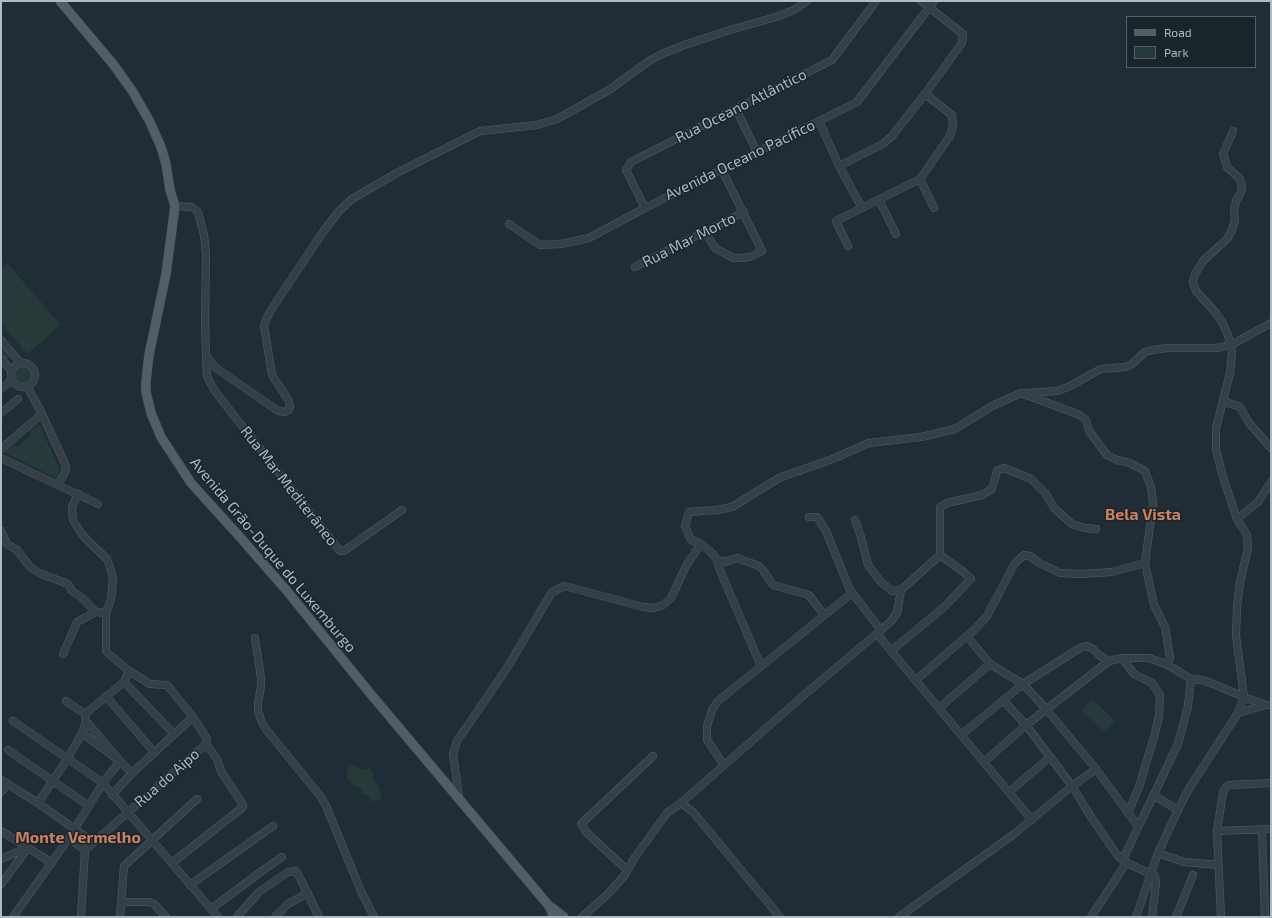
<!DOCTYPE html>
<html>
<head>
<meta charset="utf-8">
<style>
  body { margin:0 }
  #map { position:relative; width:1272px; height:918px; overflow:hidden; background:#212d36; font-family:"Exo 2",sans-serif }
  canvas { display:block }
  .frame { position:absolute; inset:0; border:2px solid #aebac4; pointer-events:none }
  .legend { position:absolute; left:1126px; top:16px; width:130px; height:52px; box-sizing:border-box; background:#1a242b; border:1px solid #556068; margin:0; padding:5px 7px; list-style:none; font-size:12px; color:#aebac4 }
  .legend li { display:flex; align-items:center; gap:8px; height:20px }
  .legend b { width:20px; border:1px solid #556068 }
</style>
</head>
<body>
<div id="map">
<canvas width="1272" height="918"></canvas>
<div class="frame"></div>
<ul class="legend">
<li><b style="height:5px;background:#525e67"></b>Road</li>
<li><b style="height:11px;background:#263b39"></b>Park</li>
</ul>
</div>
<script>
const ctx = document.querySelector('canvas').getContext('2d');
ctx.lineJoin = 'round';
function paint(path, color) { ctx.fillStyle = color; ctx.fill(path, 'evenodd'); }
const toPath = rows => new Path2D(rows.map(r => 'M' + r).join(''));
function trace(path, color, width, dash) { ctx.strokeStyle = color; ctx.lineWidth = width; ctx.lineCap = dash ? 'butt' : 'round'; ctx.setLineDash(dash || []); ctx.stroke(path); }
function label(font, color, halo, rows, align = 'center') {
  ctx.font = font + ' "Exo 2",sans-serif'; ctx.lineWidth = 3; ctx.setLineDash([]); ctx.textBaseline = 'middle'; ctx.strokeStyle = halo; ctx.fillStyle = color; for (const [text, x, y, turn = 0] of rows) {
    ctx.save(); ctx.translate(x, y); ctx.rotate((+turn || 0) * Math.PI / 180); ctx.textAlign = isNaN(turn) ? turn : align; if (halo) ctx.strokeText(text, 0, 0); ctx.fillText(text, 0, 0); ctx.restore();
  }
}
paint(toPath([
  [7,263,61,325,27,354,1,323,1,268],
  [1,345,11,356,6,360,1,354],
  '15 375a8 8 0 1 1 16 0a8 8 0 1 1-16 0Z',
  [39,424,60,470,56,478,4,452,13,445,17,447,31,435,30,431],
  [1092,699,1115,721,1105,732,1081,711],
  [350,765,364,770,369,768,373,772,372,778,378,785,382,796,379,801,372,801,368,796,361,794,362,788,357,787,350,782,347,777,347,771]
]), '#263b39');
const minor = toPath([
  [736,109,757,152],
  [819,121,839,166,862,208],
  [839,166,883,144,892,136,925,94,962,43,963,34,921,1],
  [920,179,934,208],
  [879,200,896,234],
  [175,206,192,207,198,212,204,235,206,254,205,322,206,356,216,368,278,411,285,412,289,410,290,406,289,401,272,375,264,326,267,317,273,307,323,232,339,211,352,199,395,174,480,131,537,125,557,119,609,90,649,61,662,54,684,45,730,30,776,17,794,10,807,1],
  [645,208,626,170,631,162,832,60,876,1],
  [509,224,540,245,561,244,589,238,645,208,857,102,934,1],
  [705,232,715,248,733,258,741,258,750,257,762,251,722,170],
  [848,246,836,221,920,179,950,136,953,125,952,115,925,94],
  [635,267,744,212],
  [1,340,19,361,22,363],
  [206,357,207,376,214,390,340,551,344,551,402,510],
  [1,359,11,370],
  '11 375a12 12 0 1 1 24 0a12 12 0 1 1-24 0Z',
  [27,386,42,414,65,464,66,470,58,485],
  [1,389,12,380],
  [1026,393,1057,391,1068,387,1101,369,1126,367,1132,364,1145,352,1152,350,1168,348,1216,348,1231,345,1271,323],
  [1223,401,1240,407,1249,423,1271,448],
  [1,413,18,399],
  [1,449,42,414],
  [1,458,98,504],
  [1237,519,1258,502,1271,482],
  [855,520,861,537,868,565,881,582,892,591,901,590],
  [1,531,7,544,17,550,30,567,39,573,68,584,72,591,81,597,96,612,106,613],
  [717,560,719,568,761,666],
  [824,615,809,595,773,585,763,570,759,566,737,558,725,562,717,560,712,553,701,544,691,540,685,526,689,512,717,510,732,507,779,478,835,458,869,443,921,437,955,429,992,406,1021,393,1080,415,1086,420,1089,431,1107,455,1117,460,1130,463,1145,471,1151,487,1153,504,1145,563,1154,605,1165,627,1170,658,1168,665,1191,679,1202,680,1216,685,1244,697,1266,705,1271,705],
  [881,630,891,621,897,613,901,590,940,555,940,507,947,503,982,495,992,489,997,471,1004,468,1031,479,1046,494,1054,508,1072,524,1085,528,1096,529],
  [877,634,1032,820],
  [967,636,990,664,1023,684,1046,709,1096,769,1138,826],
  [255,638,261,678,261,686,258,703,258,711,261,720,265,728,321,797,326,806,361,891,374,917],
  [891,651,944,607,971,579,961,570,940,555],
  [63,654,77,622,96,612],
  [1122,658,1134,674,1152,683,1160,695,1159,716,1154,737,1139,787,1128,813],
  [129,671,150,684,167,685,193,717,207,739,206,744],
  [916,680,974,630,987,616,1015,563,1024,555,1030,556,1039,563,1060,573,1081,574,1112,572,1145,563],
  [124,682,174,734],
  [106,696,154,752],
  [1003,700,1026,725,1072,786,1091,817,1118,856,1129,864,1155,876,1156,883,1152,917],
  [66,701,85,714],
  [939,708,990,664],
  [1238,713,1266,705],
  [13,721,103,783,218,917],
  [86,721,82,733,120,761,132,773,112,795],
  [961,735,1023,684,1080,648,1086,646,1092,648,1100,656,1109,661],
  [8,750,89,806],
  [984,762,1026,725,1109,661,1122,658,1149,658,1168,665],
  [724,765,707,740,707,726,712,710,718,701,852,593],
  [132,773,193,717],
  [1,780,38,803,93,842],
  [1,792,7,784],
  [1009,792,1050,757],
  [1153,795,1178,810],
  [459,797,453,754,457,741,507,668,552,592,565,586,643,607,654,608,663,605,671,598,687,564,701,544],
  [38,803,68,758,82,733],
  [681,803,693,812,780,917],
  [1262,830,1265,917],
  [1,831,52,863],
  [1217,831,1271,829],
  [69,838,85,850],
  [85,850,206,744],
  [1158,853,1184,862,1219,865],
  [1,859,27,848],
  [1123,859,1178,744,1188,706,1191,679],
  [172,863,243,807,243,805,221,771,217,759,206,744],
  [627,870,586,832,581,824,653,756],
  [1,884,28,848],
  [190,885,273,826],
  [122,902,150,902,154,904,166,917],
  [211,909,262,871,282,857],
  [13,917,69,838,103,783,120,761,86,721,85,717,85,714,124,682,129,671,109,654,106,651,106,613,111,599,113,579,111,570,107,559,88,541,81,533,73,520,72,507,78,494],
  [81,917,85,850],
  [120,917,124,866,197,799],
  [237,917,259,892,288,872,296,871,300,878,319,917],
  [275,917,288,904,308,893],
  [582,917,608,894,624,876,635,857,667,813,681,803,804,695,881,630,850,590,826,531,817,517,809,517],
  [899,917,1014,834,1072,786,1096,769],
  [1091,917,1127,862],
  [1136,917,1158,853,1178,810,1190,787,1238,713,1244,697,1236,636,1237,607,1240,582,1248,548,1247,535,1237,519,1223,477,1216,450,1216,428,1230,373,1232,352,1228,335,1222,322,1216,313,1196,291,1193,283,1194,276,1203,261,1227,239,1232,230,1235,220,1234,209,1236,201,1241,192,1242,186,1240,179,1227,167,1223,154,1233,131],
  [1176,917,1193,875],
  [1221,917,1217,831,1223,792,1226,787,1229,785,1271,783]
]);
const major = toPath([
  [60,1,113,64,133,92,150,122,161,147,166,164,170,190,175,206,166,274,149,355,146,381,146,392,151,413,161,437,191,483,239,536,287,591,369,692,539,894,549,906,554,917],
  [551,907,564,917]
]);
trace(minor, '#525d65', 8);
trace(major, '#3e4851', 10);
trace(minor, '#343f47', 7);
trace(major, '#525e67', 9);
label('15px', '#aebac4', '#1a242b', [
  ["Rua Oceano Atlântico",741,106,-27],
  ["Avenida Oceano Pacífico",740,160,-26],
  ["Rua Mar Morto",689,240,-27],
  ["Rua Mar Mediterâneo",289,486,52],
  ["Avenida Grão-Duque do Luxemburgo",273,555,50],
  ["Rua do Aipo",167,778,-41]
]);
label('bold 16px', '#cf805e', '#1a242b', [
  ["Bela Vista",1143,515],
  ["Monte Vermelho",78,838]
]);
</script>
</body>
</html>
